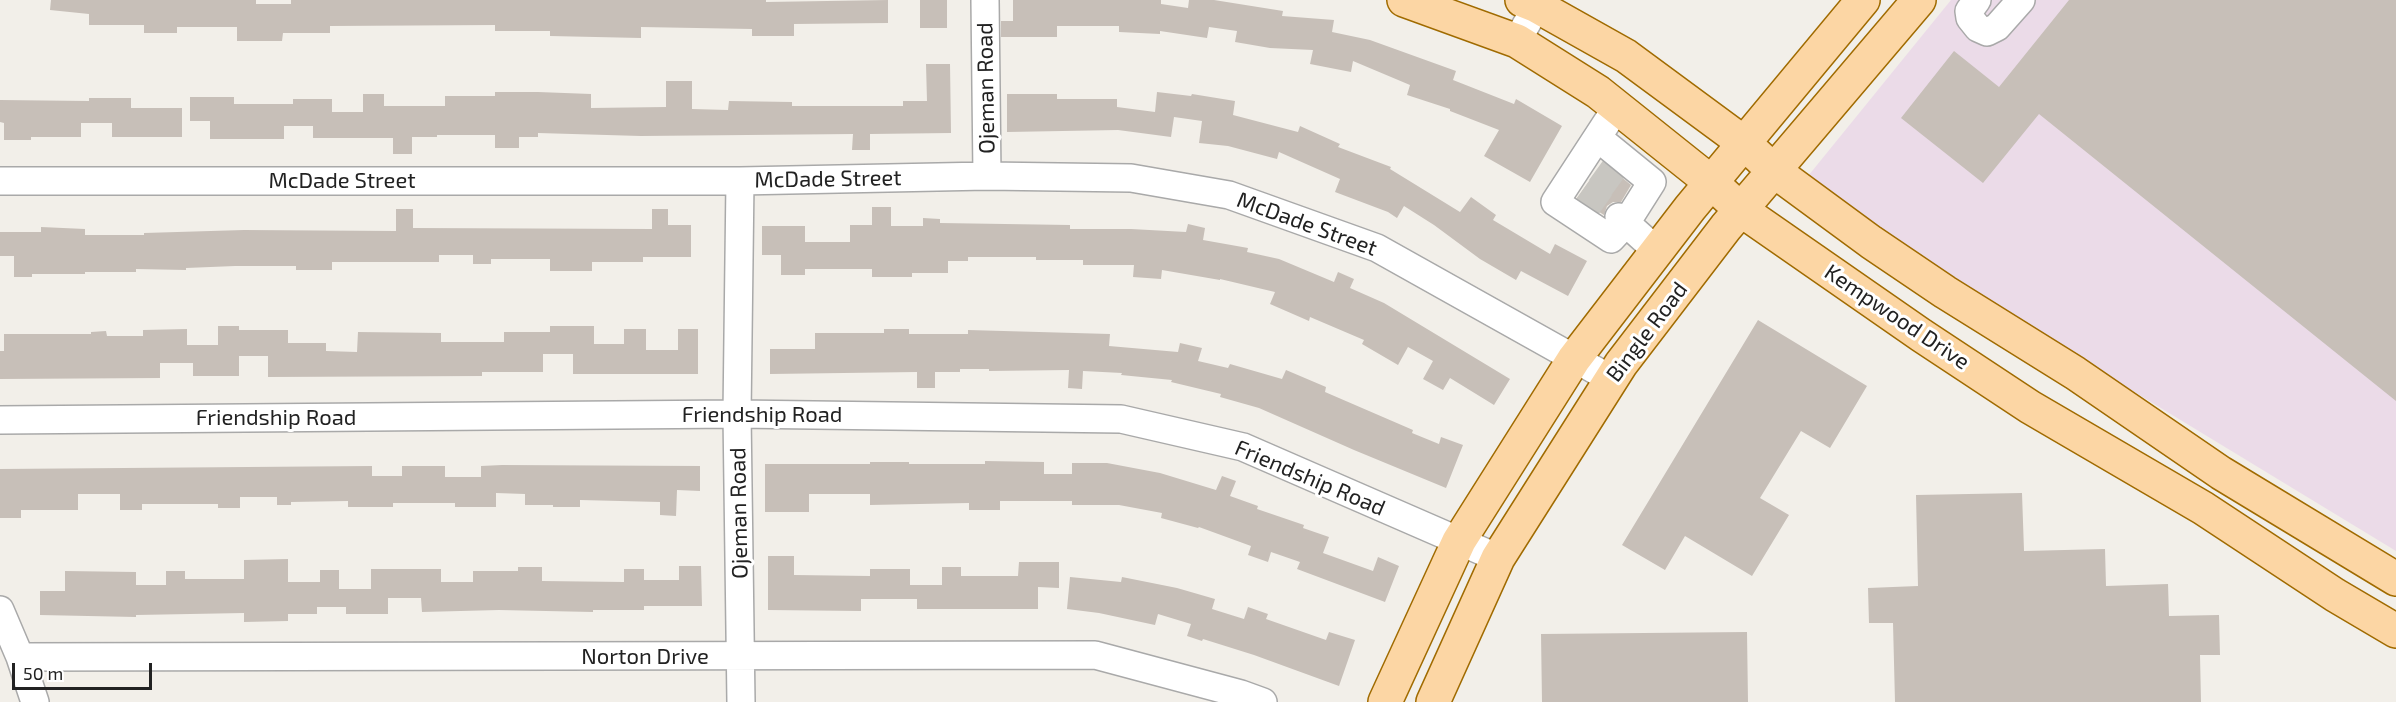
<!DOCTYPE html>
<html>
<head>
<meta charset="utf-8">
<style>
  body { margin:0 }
  #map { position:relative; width:2396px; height:702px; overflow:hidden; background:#f2efe9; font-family:"Exo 2",sans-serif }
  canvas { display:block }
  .scale { position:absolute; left:12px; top:663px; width:140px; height:27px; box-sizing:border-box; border:3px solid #222; border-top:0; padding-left:8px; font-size:18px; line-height:21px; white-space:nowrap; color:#222; -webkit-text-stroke:4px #fff; paint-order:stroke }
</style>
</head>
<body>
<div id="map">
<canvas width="2396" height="702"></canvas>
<div class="scale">50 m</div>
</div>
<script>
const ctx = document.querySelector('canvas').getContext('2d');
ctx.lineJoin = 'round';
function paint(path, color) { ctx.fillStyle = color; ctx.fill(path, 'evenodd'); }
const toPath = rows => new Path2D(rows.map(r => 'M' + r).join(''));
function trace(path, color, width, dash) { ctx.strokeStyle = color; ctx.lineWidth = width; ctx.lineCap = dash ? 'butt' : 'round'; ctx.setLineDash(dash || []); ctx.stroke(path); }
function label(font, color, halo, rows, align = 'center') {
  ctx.font = font + ' "Exo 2",sans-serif'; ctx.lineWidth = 6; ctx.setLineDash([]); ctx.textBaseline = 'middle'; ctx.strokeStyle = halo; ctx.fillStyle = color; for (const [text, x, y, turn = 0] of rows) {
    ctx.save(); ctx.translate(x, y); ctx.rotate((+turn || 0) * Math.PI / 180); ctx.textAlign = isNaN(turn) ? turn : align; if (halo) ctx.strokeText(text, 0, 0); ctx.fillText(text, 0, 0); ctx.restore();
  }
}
paint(toPath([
  [1951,0,2396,0,2396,551,1970,292,1804,181]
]), '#ebdbe8');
paint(toPath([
  [51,0,256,0,256,4,291,4,291,0,766,0,766,2,888,0,888,23,794,24,794,36,752,36,752,29,641,27,641,38,550,36,550,31,495,31,495,25,330,26,330,33,283,33,282,41,237,41,237,27,177,27,177,33,144,33,144,25,89,25,89,14,50,10],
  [920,0,947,0,947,28,920,28],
  [1013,0,1161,0,1161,4,1188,8,1189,0,1214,0,1283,11,1282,16,1334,20,1332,32,1370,40,1456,71,1453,80,1514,104,1516,99,1562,126,1530,182,1484,156,1499,130,1450,111,1450,109,1407,95,1410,85,1353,61,1351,72,1310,64,1313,50,1270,48,1235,42,1237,31,1209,27,1207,38,1160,31,1160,34,1119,32,1119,26,1057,26,1057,37,1001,37,1001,21,1013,21],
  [2069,0,2396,0,2396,401,2039,114,1983,183,1901,118,1954,51,1999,87],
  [926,64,950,64,951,133,870,134,870,150,852,150,853,134,641,136,538,133,538,137,519,137,519,148,495,148,495,135,437,135,437,137,412,137,412,154,393,154,393,138,313,138,313,126,284,126,284,139,210,139,210,121,190,121,190,97,234,97,234,104,293,104,293,99,332,99,332,112,363,112,363,94,384,94,384,106,445,106,445,96,495,96,495,92,538,92,591,94,591,108,666,107,666,81,692,81,692,109,728,110,729,101,792,102,792,106,903,106,903,101,927,101],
  [1157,92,1191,96,1192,94,1235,101,1233,115,1298,132,1300,126,1340,144,1338,147,1391,167,1390,169,1460,212,1471,197,1496,215,1493,220,1550,254,1555,244,1587,261,1568,296,1521,271,1516,280,1480,259,1434,225,1404,206,1397,218,1388,212,1335,192,1340,179,1279,152,1277,159,1228,146,1199,143,1202,121,1174,117,1171,137,1118,130,1007,132,1007,94,1057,94,1057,99,1117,99,1117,107,1155,112],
  [89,98,131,98,131,108,182,108,182,137,112,137,112,123,81,123,81,137,31,137,31,140,4,140,4,123,0,122,0,100,89,101],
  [1603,162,1631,185,1621,202,1613,202,1607,206,1604,215,1577,198],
  [872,207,891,207,891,226,923,226,923,218,940,219,940,223,1070,225,1070,229,1131,229,1186,232,1188,224,1205,228,1203,240,1248,248,1247,252,1279,259,1334,282,1338,272,1354,279,1350,288,1384,303,1510,379,1494,405,1450,378,1443,390,1423,379,1433,361,1408,347,1398,365,1362,344,1364,340,1310,317,1309,321,1270,304,1275,292,1220,279,1220,280,1162,270,1161,279,1133,277,1134,265,1083,265,1083,260,1036,260,1036,257,968,257,968,261,948,261,948,273,912,273,912,277,872,277,872,269,805,269,805,275,781,275,781,255,762,255,762,226,805,226,805,242,850,242,850,225,872,225],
  [396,209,413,209,413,228,652,229,652,209,668,209,668,225,691,225,691,257,643,257,643,262,592,262,592,271,550,271,550,259,491,259,491,264,473,264,473,255,439,255,439,262,332,262,332,270,296,270,296,266,235,266,186,268,186,270,136,269,136,272,85,272,85,274,32,274,32,277,14,277,14,256,0,256,0,232,41,232,41,227,85,229,85,235,144,235,144,233,244,230,396,231],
  [1758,320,1867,386,1830,448,1801,431,1760,498,1789,515,1752,576,1685,536,1665,570,1622,545],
  [218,326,239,326,239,330,288,330,288,343,326,343,326,351,357,352,358,332,441,333,441,342,504,342,504,332,550,332,550,326,594,326,594,344,624,344,624,329,646,329,646,350,678,350,678,329,698,329,698,374,573,374,573,354,543,354,543,372,482,372,482,376,268,377,268,356,239,356,239,376,193,376,193,363,160,363,160,378,0,379,0,351,4,351,4,334,91,334,91,332,106,331,107,336,143,336,143,330,187,329,187,345,218,345],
  [884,329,909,329,909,334,968,334,968,330,1110,334,1109,346,1178,352,1180,343,1202,348,1198,361,1228,368,1230,364,1282,379,1286,370,1326,387,1325,392,1413,430,1412,433,1439,444,1441,437,1463,445,1446,488,1354,450,1259,408,1220,397,1221,394,1171,382,1172,380,1121,375,1122,373,1083,371,1082,389,1068,388,1069,370,989,371,989,369,960,369,960,372,935,372,935,388,917,388,917,372,770,374,770,349,815,349,815,333,884,333],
  [985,461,1044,462,1044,474,1072,474,1072,463,1107,463,1160,473,1216,490,1222,476,1236,481,1230,496,1258,506,1257,509,1304,525,1303,528,1329,537,1323,553,1373,571,1378,557,1399,566,1385,602,1297,569,1300,562,1271,552,1268,562,1248,555,1251,546,1199,527,1198,528,1161,518,1162,513,1119,505,1072,505,1072,501,1000,501,1000,510,969,510,969,503,870,505,870,494,809,494,809,512,765,512,765,464,870,464,870,462,909,462,909,464,985,464],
  [502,465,700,466,700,491,677,490,676,516,660,515,660,502,580,500,580,507,553,507,553,505,525,505,525,494,496,493,496,507,455,507,455,503,393,503,393,507,348,507,348,501,291,502,291,505,277,505,277,497,240,497,240,508,218,508,218,504,142,504,142,510,120,510,120,494,78,494,78,510,21,510,21,518,0,518,0,469,372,466,372,476,402,476,402,466,445,466,445,477,481,477,481,466],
  [2022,493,2024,551,2105,549,2106,586,2168,584,2169,616,2219,615,2220,655,2200,655,2201,702,1895,702,1893,623,1869,623,1868,588,1918,586,1916,495],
  [768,556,794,556,794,575,870,576,870,569,910,569,910,585,942,585,942,567,961,567,961,576,1018,576,1019,562,1059,562,1059,588,1038,587,1038,609,917,609,917,599,861,599,861,611,768,610],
  [288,559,288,582,320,582,320,570,339,570,339,589,371,589,371,569,441,569,441,582,473,582,473,571,518,571,518,567,542,567,542,581,624,582,624,569,644,569,644,580,679,580,679,566,701,566,702,606,644,606,644,610,593,610,593,612,499,610,422,612,421,598,388,598,388,614,346,614,346,607,317,607,317,614,288,614,288,621,244,622,244,613,136,615,136,617,40,615,40,591,65,591,65,571,136,572,136,585,166,585,166,571,185,571,185,579,244,579,244,560],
  [1070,577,1121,582,1122,577,1177,588,1215,599,1212,609,1244,619,1248,607,1268,614,1266,619,1326,640,1329,632,1355,640,1339,686,1254,655,1203,639,1202,641,1187,636,1191,624,1158,614,1155,625,1099,613,1067,609],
  [1747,632,1748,702,1542,702,1541,634]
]), '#c7bfb8');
trace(toPath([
  [1597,169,1634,196],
  [1582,191,1619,217]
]), '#c8c6c1', 27, [27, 14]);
const minor = toPath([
  [985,0,987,176],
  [1977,0,1969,11,1970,18,1978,28,1987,32,1997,27,2021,0],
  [1517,41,1540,0],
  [1617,107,1555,202,1611,239,1626,223,1657,251],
  [1598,138,1652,182,1626,223,1619,217],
  [0,181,740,181,987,176,1131,178,1229,195,1377,248,1611,379],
  [740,181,737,414,741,702],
  [0,420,737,414,1121,419,1243,447,1498,558],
  [0,610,20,657,35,702],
  [20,657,1095,655,1241,694,1263,702]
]);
const major = toPath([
  [1404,0,1517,41,1598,92,1712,183,1741,210,1921,335,2030,407,2203,508,2335,595,2396,631],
  [1522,0,1537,6,1626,56,1744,143,1773,170,1871,242,1945,292,2075,373,2221,473,2396,579],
  [1385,702,1459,541,1574,359,1690,208,1863,0],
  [1433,702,1498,558,1621,364,1726,227,1919,0]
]);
trace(minor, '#a9a9a9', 30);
trace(major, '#a06b00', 36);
trace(minor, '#fff', 27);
trace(major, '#fcd6a4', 33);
label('22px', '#222', '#fff', [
  ["Ojeman Road",986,88,-91],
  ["McDade Street",828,179,-1],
  ["McDade Street",342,181],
  ["McDade Street",1307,224,20],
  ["Kempwood Drive",1897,317,34],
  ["Bingle Road",1647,332,-53],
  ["Friendship Road",762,415],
  ["Friendship Road",276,418],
  ["Friendship Road",1310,478,23],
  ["Ojeman Road",739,513,-91],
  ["Norton Drive",645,657]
]);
</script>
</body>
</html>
